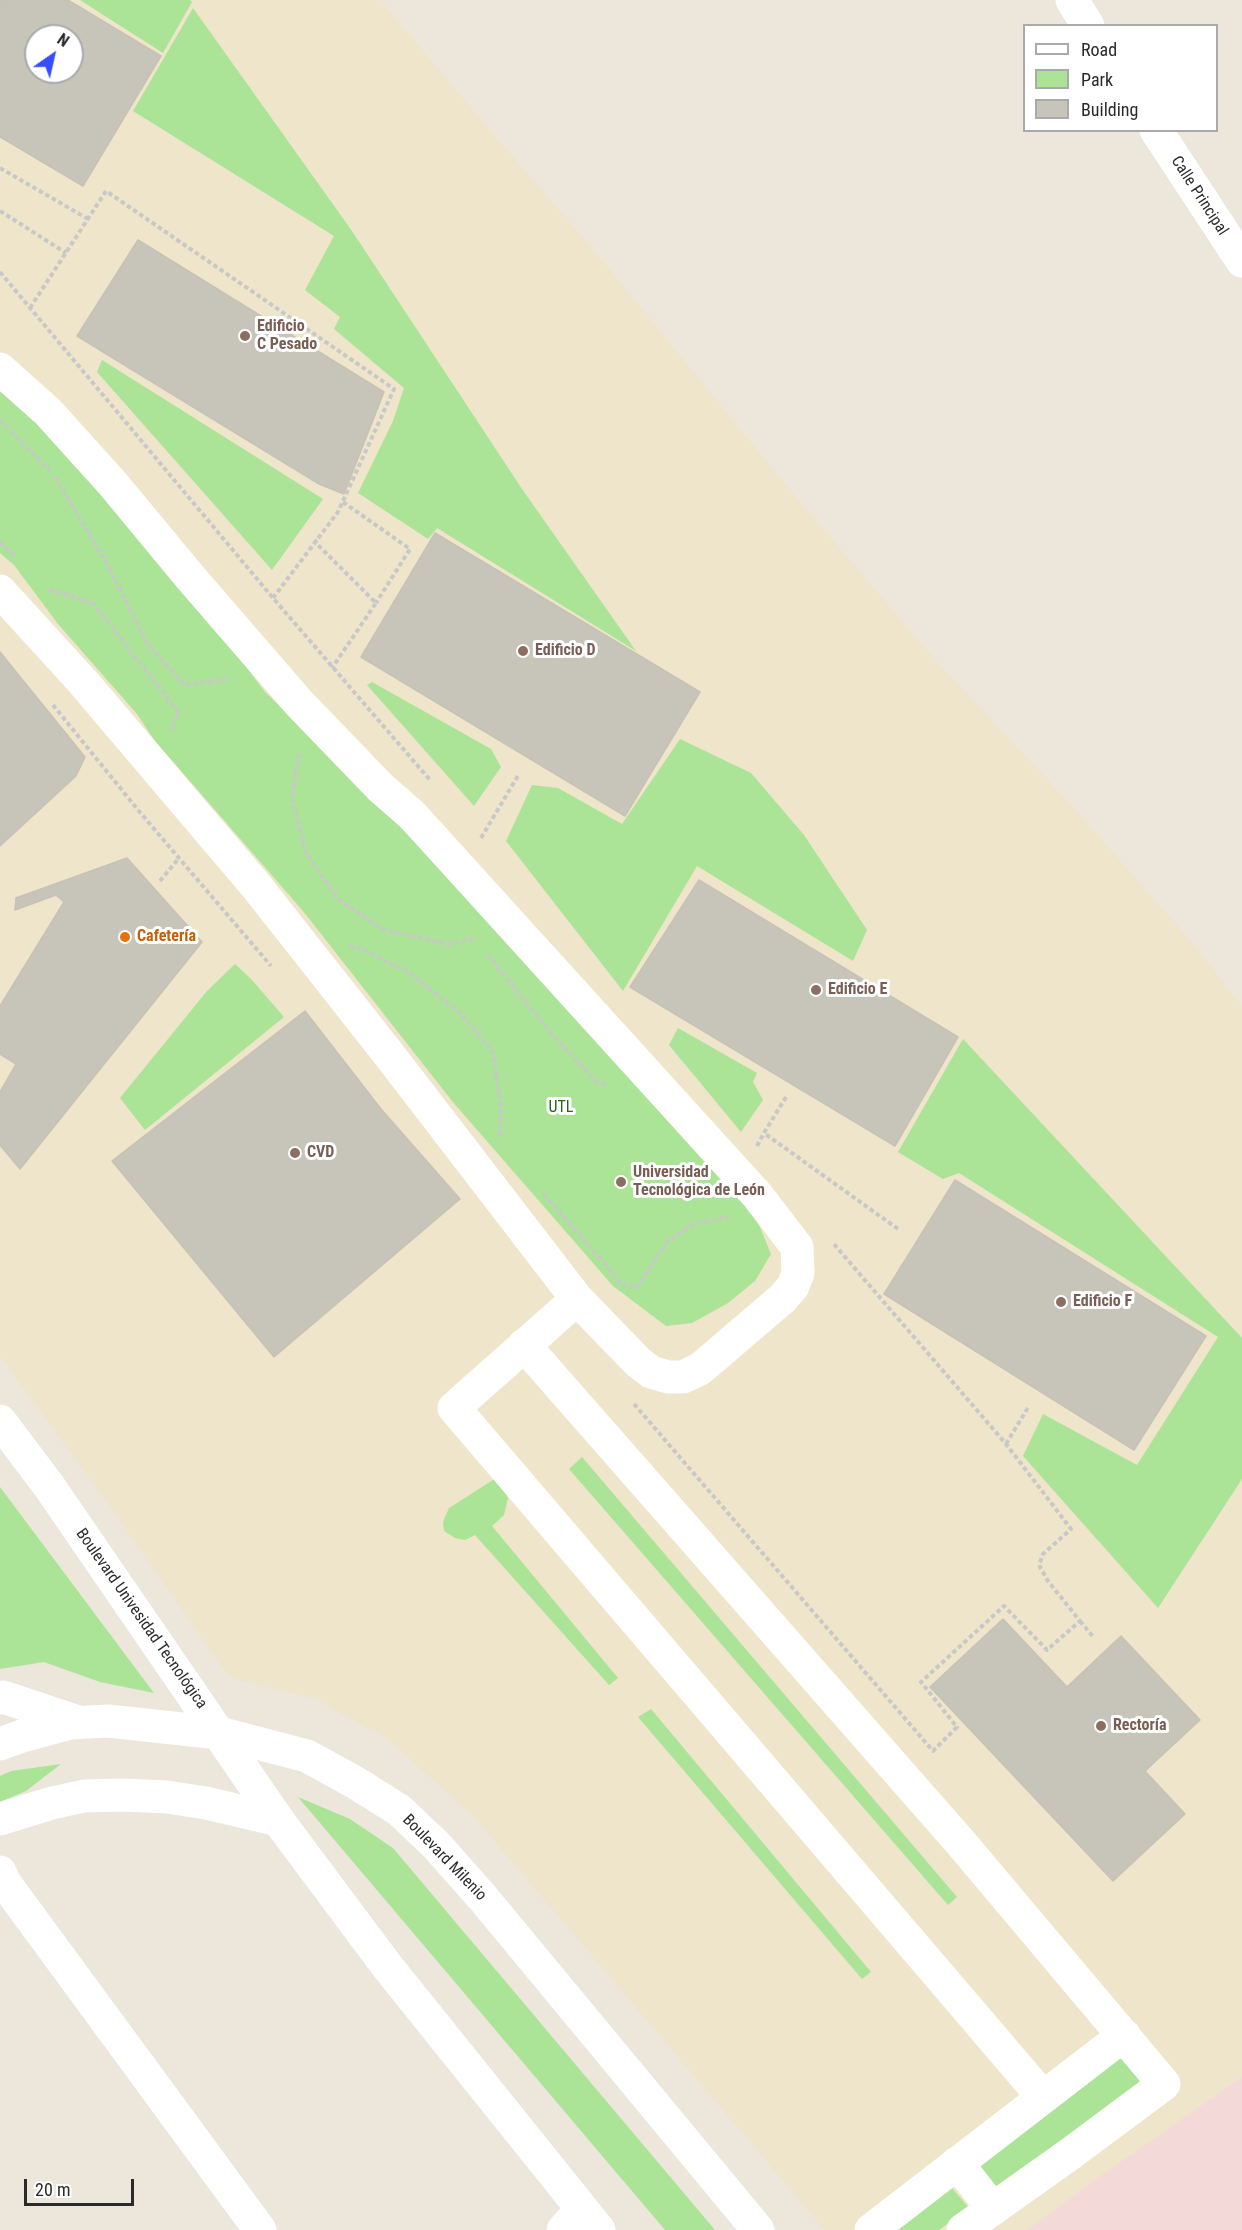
<!DOCTYPE html>
<html>
<head>
<meta charset="utf-8">
<style>
  body { margin:0 }
  #map { position:relative; width:1242px; height:2230px; overflow:hidden; background:#ece6db; font-family:"Roboto Condensed",sans-serif }
  canvas { display:block }
  .legend { position:absolute; left:1023px; top:24px; width:195px; height:108px; box-sizing:border-box; background:#fff; border:2px solid #aaa; margin:0; padding:8px 10px; list-style:none; font-size:18px; color:#2a2a2a }
  .legend li { display:flex; align-items:center; gap:12px; height:30px }
  .legend b { width:30px; border:2px solid #aaa }
  .north { position:absolute; left:24px; top:24px; width:60px; height:60px; box-sizing:border-box; background:#fff; border:2px solid #aaa; border-radius:50%; rotate:34deg; font-size:16px; font-weight:700; line-height:24px; text-align:center; color:#2a2a2a }
  .north::after { content:''; display:block; margin:auto; width:21px; height:27px; background:#374dfe; clip-path:polygon(50% 0,100% 100%,50% 72%,0 100%) }
  .scale { position:absolute; left:24px; top:2179px; width:110px; height:27px; box-sizing:border-box; border:3px solid #2a2a2a; border-top:0; padding-left:8px; font-size:18px; line-height:21px; white-space:nowrap; color:#2a2a2a; -webkit-text-stroke:4px #fff; paint-order:stroke }
</style>
</head>
<body>
<div id="map">
<canvas width="1242" height="2230"></canvas>
<ul class="legend">
<li><b style="height:8px;background:#fff"></b>Road</li>
<li><b style="height:16px;background:#abe496"></b>Park</li>
<li><b style="height:16px;background:#c7c4ba"></b>Building</li>
</ul>
<div class="north">N</div>
<div class="scale">20 m</div>
</div>
<script>
const ctx = document.querySelector('canvas').getContext('2d');
ctx.lineJoin = 'round';
function paint(path, color) { ctx.fillStyle = color; ctx.fill(path, 'evenodd'); }
const toPath = rows => new Path2D(rows.map(r => 'M' + r).join(''));
function trace(path, color, width, dash) { ctx.strokeStyle = color; ctx.lineWidth = width; ctx.lineCap = dash ? 'butt' : 'round'; ctx.setLineDash(dash || []); ctx.stroke(path); }
function label(font, color, halo, rows, align = 'center') {
  ctx.font = font + ' "Roboto Condensed",sans-serif'; ctx.lineWidth = 6; ctx.setLineDash([]); ctx.textBaseline = 'middle'; ctx.strokeStyle = halo; ctx.fillStyle = color; for (const [text, x, y, turn = 0] of rows) {
    ctx.save(); ctx.translate(x, y); ctx.rotate((+turn || 0) * Math.PI / 180); ctx.textAlign = isNaN(turn) ? turn : align; if (halo) ctx.strokeText(text, 0, 0); ctx.fillText(text, 0, 0); ctx.restore();
  }
}
paint(toPath([
  [0,0,380,0,493,134,597,254,785,484,929,653,1071,805,1197,948,1242,1007,1242,2077,1027,2230,825,2230,475,1818,389,1740,316,1699,243,1681,232,1677,224,1670,109,1505,0,1356],
  [36,36,72,36,72,72,36,72]
]), '#eee5ca');
paint(toPath([
  [1242,2077,1242,2230,1027,2230,1102,2175]
]), '#f3d9d8');
paint(toPath([
  [80,0,190,0,192,2,163,53],
  [193,8,352,231,522,489,636,651,437,528,428,539,358,493,393,421,404,388,334,329,340,317,305,290,334,236,133,111],
  [102,360,323,499,272,570,97,372],
  [0,384,36,414,221,633,265,692,332,756,617,1052,757,1220,771,1254,755,1281,728,1303,692,1323,666,1326,613,1286,452,1101,303,911,155,741,137,714,58,624,14,565,0,553],
  [372,682,491,749,501,767,474,806,367,685],
  [680,739,751,773,804,835,867,930,853,961,697,866,623,991,506,841,532,785,558,788,622,824],
  [235,964,252,980,284,1017,145,1130,120,1098,207,991],
  [678,1028,757,1073,753,1082,763,1100,741,1132,669,1045],
  [963,1039,1242,1338,1242,1479,1158,1608,1023,1456,1043,1414,1137,1465,1218,1337,959,1173,943,1179,898,1152],
  [582,1457,957,1897,948,1905,569,1469],
  [496,1478,508,1498,504,1515,492,1526,618,1678,609,1685,475,1535,465,1540,455,1538,444,1531,443,1522,449,1508],
  [0,1487,154,1693,100,1682,44,1662,0,1669],
  [651,1709,871,1972,862,1979,638,1717],
  [61,1764,26,1791,0,1802,0,1776,11,1771],
  [298,1797,350,1819,393,1848,715,2230,665,2230],
  [1126,2050,1153,2080,997,2191,974,2163],
  [952,2188,969,2208,939,2230,890,2230]
]), '#abe496');
const building = toPath([
  [0,0,68,0,161,56,83,186,0,137,0,0],
  [36,36,72,36,72,72,36,72,36,36],
  [138,240,384,392,344,494,319,484,77,336,138,240],
  [435,533,700,692,625,816,361,657,435,533],
  [0,652,85,757,76,776,0,846,0,652],
  [127,858,202,942,20,1169,0,1145,0,1092,16,1064,0,1054,0,1006,64,902,56,895,15,910,16,898,127,858],
  [699,880,958,1037,895,1146,630,987,699,880],
  [305,1011,381,1109,460,1199,274,1357,112,1161,305,1011],
  [955,1180,1206,1336,1134,1450,884,1294,955,1180],
  [1003,1619,1067,1687,1121,1636,1200,1720,1145,1771,1185,1814,1113,1881,930,1687,1003,1619]
]);
paint(building, '#c7c4ba');
trace(building, '#c8c2b5', 1.5);
trace(toPath([
  [0,168,88,219],
  [0,211,66,253],
  [0,272,273,598,430,780],
  [30,308,106,191,394,389,338,512,273,598],
  [0,420,50,471],
  [55,477,106,562,147,643,184,685,230,679],
  [343,502,410,549,376,603],
  [317,540,315,542,376,603,332,668],
  [0,542,16,558],
  [49,590,66,594,94,604,179,713,170,731],
  [53,705,138,810,271,966],
  [299,754,292,798,305,851,338,899,384,930,449,944,474,938,476,940],
  [481,838,519,774],
  [160,881,179,858],
  [349,946,362,949,408,972,460,1013,493,1051,501,1108,500,1140],
  [488,955,554,1037,598,1083,608,1085],
  [786,1097,764,1133,898,1229],
  [757,1146,764,1133],
  [544,1194,623,1285,637,1288,667,1242,693,1224,728,1217],
  [634,1404,933,1751,957,1727,921,1682,1004,1606,1047,1650,1080,1621,1048,1581,1039,1565,1043,1554,1071,1529,1006,1444,833,1243],
  [1006,1444,1029,1406],
  [1080,1621,1094,1638]
]), '#c8c8c8', 4, [4.5, 3]);
trace(toPath([
  [1072,0,1088,26],
  [1156,130,1242,261],
  [0,369,48,412,113,484,190,577,299,703,381,788,412,815,757,1195,797,1247,798,1273,793,1286,783,1298,700,1369,683,1377,668,1377,651,1372,638,1362,577,1299,387,1052,257,887,83,682,0,591],
  [577,1299,454,1408,1043,2097],
  [524,1345,961,1843,1164,2084,1070,2154,963,2230],
  [0,1421,49,1486,278,1820,387,1966,599,2230],
  [0,1698,3,1697,78,1722],
  [0,1744,22,1736,70,1723,108,1721,219,1733,307,1756,356,1783,399,1810,436,1845,483,1898,758,2230],
  [0,1819,52,1803,84,1796,123,1795,167,1797,206,1803,278,1820],
  [0,1872,5,1883,260,2230],
  [957,2163,993,2209],
  [563,2230,582,2209],
  [871,2230,1124,2035]
]), '#fff', 33);
for (const [x, y, r, color] of [
  [245,336,6,"#8d6e63"],
  [523,651,6,"#8d6e63"],
  [125,937,6,"#e8710a"],
  [816,990,6,"#8d6e63"],
  [295,1153,6,"#8d6e63"],
  [621,1182,6,"#8d6e63"],
  [1061,1302,6,"#8d6e63"],
  [1101,1726,6,"#8d6e63"]
]) { const dot = new Path2D(); dot.arc(x, y, r, 0, 2 * Math.PI); ctx.fillStyle = color; ctx.fill(dot); trace(dot, '#fff', 2); }
label('16px', '#2a2a2a', '#fff', [
  ["Calle Principal",1199,196,57],
  ["Boulevard Univesidad Tecnológica",141,1619,55],
  ["Boulevard Milenio",444,1858,46]
]);
label('bold 16px', '#785e54', '#fff', [
  ["Edificio",257,327],
  ["C Pesado",257,345],
  ["Edificio D",535,651],
  ["Edificio E",828,990],
  ["CVD",307,1153],
  ["Universidad",633,1173],
  ["Tecnológica de León",633,1191],
  ["Edificio F",1073,1302],
  ["Rectoría",1113,1726]
], 'left');
label('bold 16px', '#c56008', '#fff', [
  ["Cafetería",137,937]
], 'left');
label('16px', '#236818', '#fff', [
  ["UTL",561,1108]
]);
</script>
</body>
</html>
